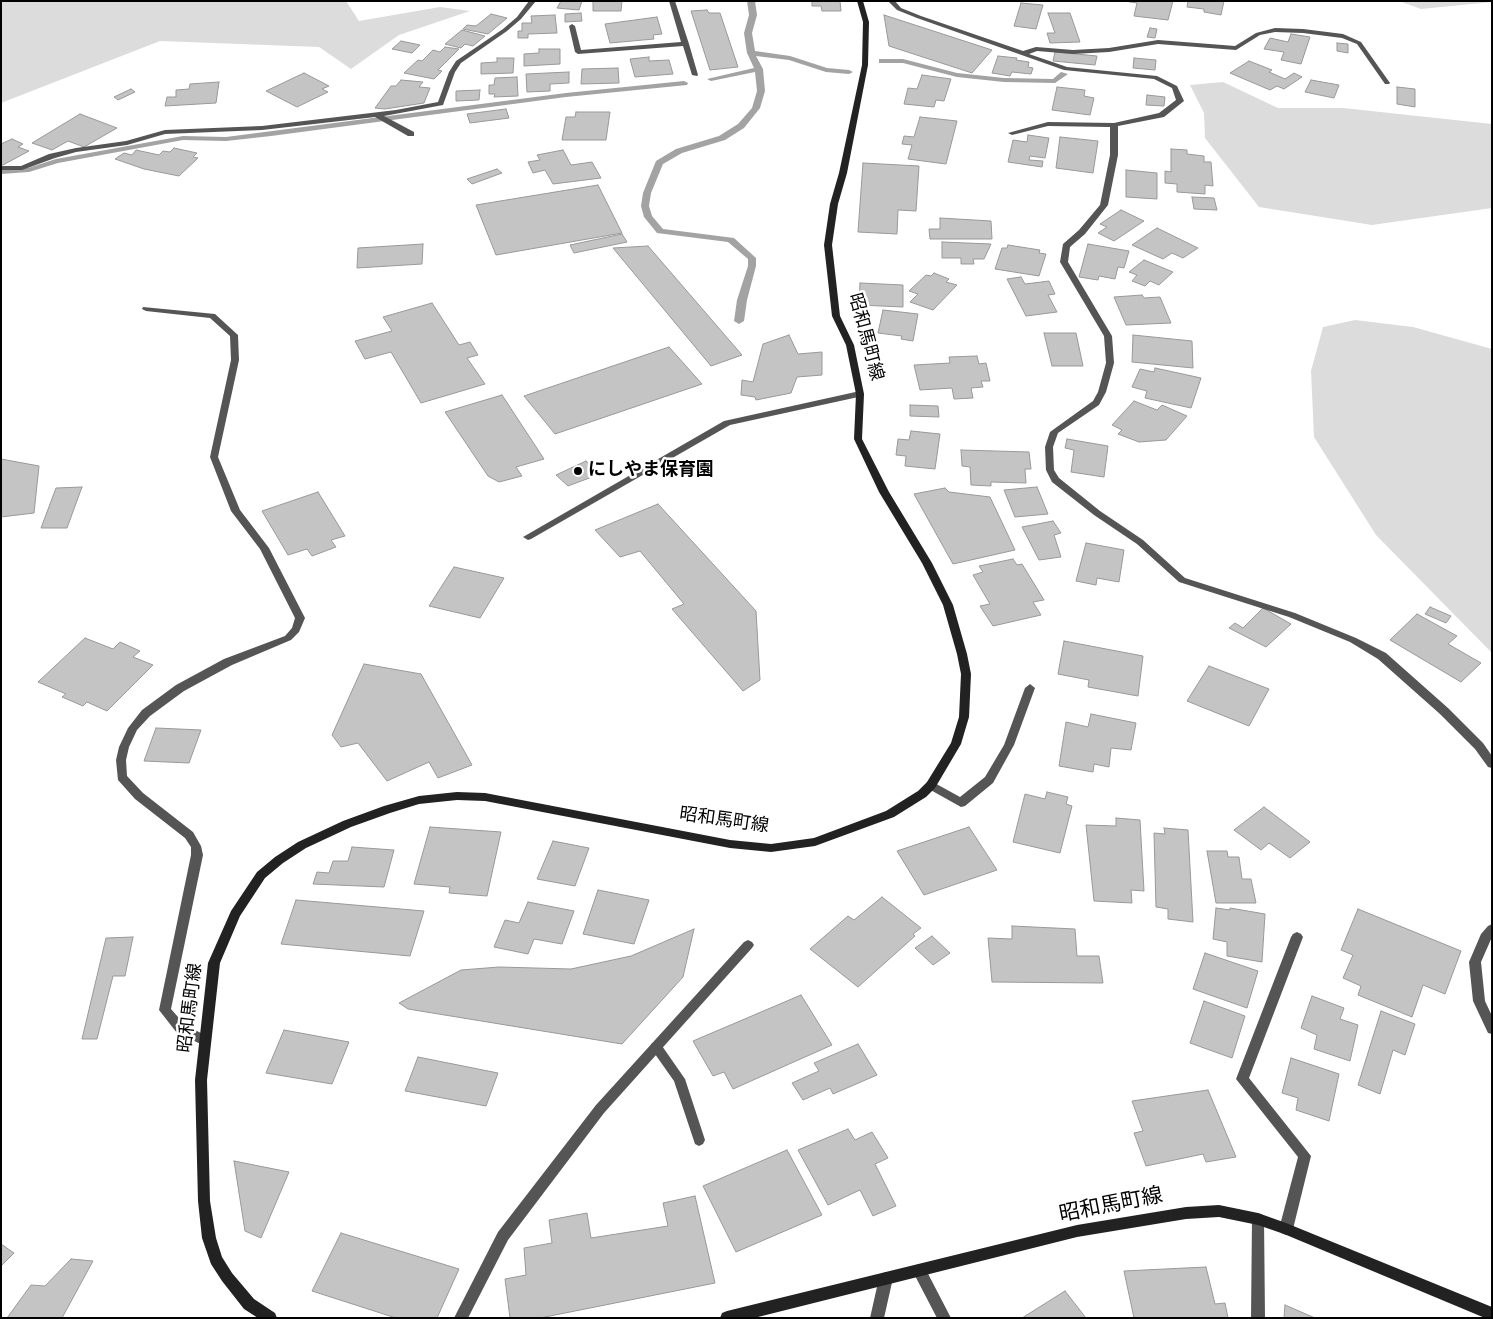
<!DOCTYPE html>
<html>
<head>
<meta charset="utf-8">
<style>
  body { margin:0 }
  #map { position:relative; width:1493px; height:1319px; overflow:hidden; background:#fff; font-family:Jost,sans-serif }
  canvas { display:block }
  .frame { position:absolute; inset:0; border:2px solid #000; pointer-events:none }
</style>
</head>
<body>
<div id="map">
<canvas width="1493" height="1319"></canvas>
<div class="frame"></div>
</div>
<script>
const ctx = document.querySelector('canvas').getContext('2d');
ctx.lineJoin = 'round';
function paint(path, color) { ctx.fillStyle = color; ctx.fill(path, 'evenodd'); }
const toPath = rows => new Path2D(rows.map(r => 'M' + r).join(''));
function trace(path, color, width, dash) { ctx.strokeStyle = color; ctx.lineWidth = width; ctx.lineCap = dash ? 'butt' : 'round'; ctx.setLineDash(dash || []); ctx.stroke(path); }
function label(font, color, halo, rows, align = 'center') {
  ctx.font = font + ' Jost,"Noto Sans JP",sans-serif'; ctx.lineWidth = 5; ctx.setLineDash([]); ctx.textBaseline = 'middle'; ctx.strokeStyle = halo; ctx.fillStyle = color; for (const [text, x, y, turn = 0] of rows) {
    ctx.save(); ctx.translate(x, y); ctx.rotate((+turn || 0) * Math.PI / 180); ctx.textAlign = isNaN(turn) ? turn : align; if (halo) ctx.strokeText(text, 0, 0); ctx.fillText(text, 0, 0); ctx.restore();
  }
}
paint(toPath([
  [1,1,346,1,359,21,440,7,470,11,399,35,351,69,319,47,160,41,1,103],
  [1399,1,1492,1,1492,2,1421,9],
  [1223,82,1278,108,1343,108,1492,124,1492,208,1372,225,1259,207,1205,138,1204,113,1190,85],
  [1355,320,1413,327,1492,349,1492,653,1376,535,1314,437,1311,371,1323,327]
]), '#dcdcdc');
paint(toPath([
  [747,1,755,1,757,15,752,33,755,51,790,56,827,68,849,70,853,72,849,74,826,72,789,60,756,56,763,69,765,91,760,108,744,128,725,140,682,153,663,164,651,193,649,206,652,216,663,229,734,238,756,258,756,266,747,300,744,321,739,324,734,321,737,300,748,266,748,259,728,242,657,233,644,217,641,206,643,193,656,161,676,149,719,136,738,124,752,108,757,91,755,72,711,81,707,79,754,68,747,53,744,33,749,15,747,1],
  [879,59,903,59,957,73,1004,78,1053,79,1061,72,1068,74,1055,83,1004,82,957,77,903,63,879,63,879,59],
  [684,81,688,83,687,85,566,97,271,136,226,141,183,140,58,163,29,172,1,174,1,169,28,168,56,159,183,136,226,137,566,93,684,81]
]), '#a3a3a3');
const building = toPath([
  [561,1,582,1,579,10,557,8,561,1],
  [593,1,622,1,621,11,593,11,593,1],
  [812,1,840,1,841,11,822,11,821,6,812,6,812,1],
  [1124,1,1173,1,1168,20,1134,16,1137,3,1124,1],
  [1188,1,1224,1,1221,15,1204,12,1204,9,1187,7,1188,1],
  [1021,3,1043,5,1036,29,1014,26,1021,3],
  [707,10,709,13,720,13,738,67,710,70,691,11,707,10],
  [581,13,582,21,565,22,565,14,581,13],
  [1048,13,1070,13,1080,42,1050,43,1047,33,1055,33,1048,13],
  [491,14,507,18,488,34,463,29,467,25,476,26,491,14],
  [555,15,557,33,528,34,528,38,518,38,518,31,522,31,522,23,532,23,531,16,555,15],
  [884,15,992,50,972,73,889,46,884,15],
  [657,17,662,34,653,35,654,39,610,43,605,24,657,17],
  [1150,28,1157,29,1155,38,1147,37,1150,28],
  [462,30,485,36,473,46,465,44,461,48,445,44,462,30],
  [1291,34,1310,37,1301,64,1281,60,1284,52,1264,49,1270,38,1288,42,1291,34],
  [401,41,420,45,412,53,392,49,401,41],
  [1337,43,1348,44,1348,53,1337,51,1337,43],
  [445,47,459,49,438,70,442,71,434,79,404,73,418,60,422,61,433,50,440,52,445,47],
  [539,49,560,49,560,64,524,66,524,54,539,53,539,49],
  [1055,52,1097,56,1095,65,1053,61,1055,52],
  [998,56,1017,58,1016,60,1029,62,1028,67,1033,68,1031,74,1012,72,1010,76,992,73,998,56],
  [649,57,649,61,669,60,673,74,635,77,630,59,649,57],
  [497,58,514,58,513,73,481,74,481,63,497,62,497,58],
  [1134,58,1156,60,1155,70,1133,68,1134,58],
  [1249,61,1272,70,1269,72,1285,79,1294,73,1302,77,1284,89,1277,86,1270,90,1230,73,1249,61],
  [618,68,619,83,581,84,582,69,618,68],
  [569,72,569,83,550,84,550,91,527,92,526,74,569,72],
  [304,73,329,86,322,89,328,92,297,107,266,91,304,73],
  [922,75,951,79,944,101,936,100,934,107,904,104,908,88,917,89,922,75],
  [517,77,518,96,494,97,495,94,489,94,489,85,494,85,495,78,517,77],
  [401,80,423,82,419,87,430,88,424,103,385,109,375,108,391,86,396,86,401,80],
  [1311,80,1339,85,1334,98,1305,92,1311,80],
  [219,82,216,103,165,106,167,97,176,97,176,90,189,89,190,84,219,82],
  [1057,87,1085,90,1084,96,1094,98,1090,115,1052,110,1057,87],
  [1397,87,1415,89,1415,107,1397,104,1397,87],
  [131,89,135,92,118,100,114,97,131,89],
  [480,90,479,100,456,101,456,91,480,90],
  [1147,95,1165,97,1164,106,1146,105,1147,95],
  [506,109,509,118,470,123,467,114,506,109],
  [576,112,610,112,606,140,562,140,566,117,575,117,576,112],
  [80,114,117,128,84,147,68,141,52,150,32,143,80,114],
  [920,117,957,121,946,164,908,159,912,145,902,144,904,136,914,137,920,117],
  [1028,135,1049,138,1045,158,1030,156,1029,160,1043,161,1042,167,1008,162,1013,140,1027,142,1028,135],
  [1060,137,1098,141,1093,173,1056,168,1060,137],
  [12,139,23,144,18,147,29,151,3,165,1,164,1,144,12,139],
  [174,148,197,153,193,157,198,158,179,176,144,169,115,159,124,153,132,155,136,150,159,155,163,151,170,152,174,148],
  [1171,149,1187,150,1187,154,1204,156,1204,162,1211,162,1213,186,1205,185,1205,194,1177,192,1177,184,1165,183,1165,171,1171,172,1171,149],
  [563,150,571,165,592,162,601,178,553,184,545,170,533,173,528,162,540,160,537,155,563,150],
  [863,163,919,166,916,211,898,210,897,234,858,232,863,163],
  [497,169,502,173,472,184,467,179,497,169],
  [1126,170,1157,173,1157,199,1126,197,1126,170],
  [598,185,622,233,496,255,476,205,598,185],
  [1192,197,1214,198,1217,210,1194,209,1192,197],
  [1121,210,1144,221,1114,241,1098,233,1107,227,1100,224,1121,210],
  [940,218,991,221,992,239,930,239,929,229,940,229,940,218],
  [1157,228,1198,248,1183,258,1172,253,1163,259,1132,245,1157,228],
  [622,234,627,242,574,253,570,245,622,234],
  [942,242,991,244,984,259,973,259,974,264,961,264,961,258,942,258,942,242],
  [423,244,422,264,357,268,358,248,423,244],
  [1088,244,1129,251,1124,268,1118,267,1115,279,1099,276,1098,280,1079,277,1088,244],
  [1008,245,1040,250,1039,253,1046,254,1039,276,995,269,1002,248,1007,248,1008,245],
  [648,246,742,355,711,366,613,248,648,246],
  [1144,260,1173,272,1159,285,1150,281,1145,286,1132,281,1137,275,1129,272,1144,260],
  [934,273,949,279,946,282,957,285,933,310,910,302,918,294,909,291,926,275,931,276,934,273],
  [1021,277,1025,284,1049,281,1055,294,1048,295,1057,312,1026,316,1007,279,1021,277],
  [860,283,903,285,903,307,859,305,860,283],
  [1142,295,1144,298,1160,297,1171,323,1126,325,1114,297,1142,295],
  [432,303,459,345,470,342,478,355,467,358,485,384,421,403,391,352,365,359,355,341,392,331,383,317,432,303],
  [883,310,918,314,913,341,901,339,902,336,878,333,883,310],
  [1044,333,1076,333,1083,366,1052,366,1044,333],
  [789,335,798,354,822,352,822,375,797,377,791,393,756,400,755,397,741,395,742,380,753,382,763,344,789,335],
  [1133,335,1192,341,1193,368,1132,362,1133,335],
  [669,347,702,384,555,434,524,396,669,347],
  [977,356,979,364,986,363,990,381,981,381,983,387,971,388,973,398,954,399,952,388,920,390,914,365,950,363,949,357,977,356],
  [1155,368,1201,378,1191,408,1145,398,1147,391,1132,387,1140,369,1154,372,1155,368],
  [502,395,544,459,516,467,522,476,499,482,488,476,445,412,502,395],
  [1134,401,1157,410,1162,405,1187,416,1166,440,1139,442,1118,434,1122,430,1112,425,1134,401],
  [910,405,938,406,939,417,910,416,910,405],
  [911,431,940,434,935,469,905,466,906,456,896,455,898,439,909,440,911,431],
  [1067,439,1108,446,1104,477,1071,472,1074,450,1065,448,1067,439],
  [961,450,1029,452,1031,469,1025,469,1026,483,991,482,991,486,971,485,970,467,962,466,961,450],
  [1,459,39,466,34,513,1,517,1,459],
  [586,461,600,474,568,486,556,475,586,461],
  [82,487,67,528,41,528,56,488,82,487],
  [1037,487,1048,514,1015,517,1004,490,1037,487],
  [945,488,949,492,990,497,1015,550,953,564,914,494,945,488],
  [318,492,345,536,331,540,336,547,312,556,307,549,288,555,262,511,318,492],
  [658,504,756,611,760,680,743,691,672,609,684,604,640,551,620,557,595,530,658,504],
  [1053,521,1061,533,1054,535,1061,557,1039,560,1022,527,1053,521],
  [1086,543,1124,550,1119,582,1097,578,1096,585,1076,581,1086,543],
  [1013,559,1017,565,1022,564,1044,600,1033,602,1041,615,993,626,980,606,990,604,973,575,983,572,979,566,1013,559],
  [454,567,504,578,480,618,429,606,454,567],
  [1430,607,1451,616,1446,623,1425,614,1430,607],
  [1263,608,1291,624,1266,647,1229,628,1235,623,1243,628,1263,608],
  [1417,614,1457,636,1448,644,1481,663,1461,682,1390,640,1417,614],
  [85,638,113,649,120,642,140,651,133,657,153,665,107,711,87,702,83,706,62,697,66,694,38,682,85,638],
  [1064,641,1143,656,1138,696,1088,687,1089,680,1058,674,1064,641],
  [364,664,421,674,472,765,438,778,429,762,387,781,358,743,341,747,332,735,364,664],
  [1209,666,1269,689,1249,726,1187,701,1209,666],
  [1091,714,1136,723,1131,750,1111,748,1109,767,1094,764,1093,772,1059,766,1066,722,1088,727,1091,714],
  [156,728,201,730,189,763,144,761,156,728],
  [1047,792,1068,797,1066,804,1072,806,1060,853,1013,842,1025,794,1045,799,1047,792],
  [1264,807,1310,842,1290,858,1269,843,1261,850,1234,830,1264,807],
  [1116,818,1140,820,1144,891,1131,890,1132,903,1094,901,1086,825,1116,826,1116,818],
  [430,827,501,832,487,896,449,893,450,887,414,884,430,827],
  [969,827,997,870,924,895,897,851,969,827],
  [1164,828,1188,830,1193,922,1168,919,1168,909,1156,907,1154,833,1165,834,1164,828],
  [553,841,589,848,575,886,537,879,553,841],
  [352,847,394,850,384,887,313,884,317,872,329,873,333,861,348,861,352,847],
  [1207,851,1227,851,1228,857,1239,857,1242,879,1251,879,1256,903,1216,903,1207,851],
  [598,890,649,900,634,944,583,934,598,890],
  [882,897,921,928,913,934,915,936,858,987,810,949,848,916,854,920,882,897],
  [296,900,424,911,410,956,281,944,296,900],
  [528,902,574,911,562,944,534,939,528,954,494,947,505,920,519,923,528,902],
  [1216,908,1230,910,1230,908,1265,914,1262,962,1227,956,1227,942,1213,939,1216,908],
  [1358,909,1461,951,1445,994,1423,985,1412,1017,1358,995,1361,986,1343,978,1353,955,1341,950,1358,909],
  [1012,926,1075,929,1077,956,1099,956,1103,983,992,982,988,938,1012,939,1012,926],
  [694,929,683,977,622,1044,408,1009,399,1003,461,970,499,967,571,969,631,956,694,929],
  [932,936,950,953,933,965,915,948,932,936],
  [133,937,125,976,113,976,97,1039,82,1039,106,938,133,937],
  [1205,953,1258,971,1247,1008,1193,989,1205,953],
  [801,995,832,1045,733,1089,724,1072,713,1076,693,1041,801,995],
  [1312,996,1344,1008,1340,1019,1358,1025,1350,1061,1314,1049,1317,1035,1301,1028,1312,996],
  [1204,1001,1245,1016,1232,1058,1190,1043,1204,1001],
  [1381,1011,1415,1024,1405,1055,1393,1050,1380,1094,1358,1085,1381,1011],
  [284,1030,349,1042,332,1084,266,1073,284,1030],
  [858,1044,877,1075,833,1094,830,1088,803,1100,792,1083,819,1071,814,1063,858,1044],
  [418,1057,498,1073,486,1106,405,1091,418,1057],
  [1291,1058,1339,1074,1329,1121,1296,1110,1298,1098,1282,1093,1291,1058],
  [1208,1090,1236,1157,1206,1162,1203,1154,1146,1166,1134,1133,1143,1131,1132,1101,1208,1090],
  [848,1129,855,1140,872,1132,888,1158,875,1164,896,1206,873,1216,860,1190,828,1205,798,1150,848,1129],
  [787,1150,822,1215,736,1252,703,1186,787,1150],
  [234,1161,289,1172,261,1238,245,1231,234,1161],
  [695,1196,715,1283,540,1318,510,1318,505,1279,526,1275,524,1248,552,1243,549,1220,587,1213,591,1238,668,1226,663,1203,695,1196],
  [341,1233,459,1269,437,1318,396,1318,312,1291,341,1233],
  [1,1244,14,1253,1,1266,1,1244],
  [71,1259,93,1261,62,1318,7,1318,31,1285,45,1286,71,1259],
  [1206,1267,1215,1304,1225,1303,1228,1318,1134,1318,1124,1271,1206,1267],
  [1065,1291,1086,1318,1022,1318,1065,1291],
  [1285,1305,1315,1318,1284,1318,1285,1305]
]);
paint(building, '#c4c4c4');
trace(building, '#999', 1);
paint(toPath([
  [656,1042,660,1043,685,1079,705,1140,703,1144,699,1146,695,1144,674,1081,650,1047,652,1043,656,1042]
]), '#555');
paint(toPath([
  [529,1,536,1,521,19,507,31,461,63,455,72,443,105,384,116,414,132,414,136,408,136,375,117,262,130,165,134,127,145,76,152,55,158,22,170,1,170,1,166,21,166,49,154,76,148,126,141,165,130,262,126,396,110,438,102,449,72,456,61,503,29,517,17,529,1],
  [669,1,675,1,689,44,698,75,697,76,692,75,683,46,578,54,575,52,569,26,572,24,575,26,581,50,681,42,669,1],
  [888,1,895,1,901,8,921,16,1023,51,1036,47,1073,50,1109,48,1158,40,1235,46,1256,33,1275,28,1303,29,1343,34,1361,42,1390,83,1389,84,1385,84,1357,44,1342,38,1303,33,1275,32,1260,35,1236,50,1158,44,1109,52,1073,54,1037,51,1029,54,1067,67,1157,76,1177,86,1184,101,1164,117,1118,126,1118,155,1108,205,1085,234,1070,247,1068,262,1112,336,1114,363,1106,392,1099,405,1058,433,1053,447,1054,470,1059,478,1100,511,1143,540,1185,578,1295,613,1356,638,1386,653,1448,708,1483,743,1492,756,1492,768,1488,767,1475,749,1440,714,1378,659,1350,642,1289,617,1179,582,1137,544,1094,515,1052,482,1046,470,1045,447,1050,432,1093,401,1098,392,1106,363,1104,336,1060,262,1063,244,1079,230,1100,205,1110,155,1110,127,1048,126,1012,135,1008,133,1048,122,1114,123,1159,113,1176,100,1172,88,1154,79,1064,70,917,18,897,10,888,1],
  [143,307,215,314,238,335,239,360,218,457,240,510,269,548,305,618,299,632,291,640,232,665,184,691,150,716,137,730,129,747,126,760,127,776,143,793,193,832,201,846,203,855,171,1009,185,1025,209,1037,211,1041,209,1045,205,1046,177,1033,159,1010,191,855,191,847,185,838,135,799,118,780,116,760,119,747,128,728,142,710,176,685,224,659,285,636,292,628,295,618,260,549,231,511,210,457,231,360,230,336,210,318,146,311,142,309,143,307],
  [860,391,864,394,863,396,730,425,531,539,528,540,523,537,724,421,860,391],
  [1030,684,1035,688,1014,745,993,783,965,806,961,807,927,788,926,785,927,782,931,781,960,797,985,777,1004,745,1025,688,1030,684],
  [1492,924,1492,937,1481,962,1485,1001,1492,1016,1492,1034,1488,1033,1473,1001,1469,962,1481,934,1488,926,1492,924],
  [1297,932,1301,934,1303,937,1249,1078,1311,1156,1293,1229,1291,1233,1286,1235,1281,1233,1279,1229,1298,1157,1236,1079,1291,937,1293,934,1297,932],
  [748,940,752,942,754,945,752,948,604,1113,508,1240,468,1318,454,1318,498,1232,596,1105,744,942,748,940],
  [1258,1213,1263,1215,1264,1219,1265,1318,1251,1318,1252,1219,1253,1215,1258,1213],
  [919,1264,924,1266,951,1318,937,1318,912,1270,914,1266,919,1264],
  [886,1272,891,1274,893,1278,884,1318,870,1318,879,1278,881,1274,886,1272]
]), '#555');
paint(toPath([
  [857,1,863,1,869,22,868,65,847,173,838,204,832,245,840,316,854,345,864,394,862,439,889,492,932,563,953,605,967,654,971,674,969,717,961,744,935,788,926,797,894,817,815,846,771,852,730,848,485,801,457,800,419,804,390,813,351,827,306,848,283,863,265,878,240,916,220,963,207,1080,210,1201,216,1238,222,1257,232,1273,254,1299,275,1313,277,1318,258,1318,244,1309,222,1281,211,1264,202,1238,198,1201,195,1080,208,963,231,911,257,872,275,857,298,842,343,821,384,806,419,796,457,792,485,793,730,840,771,844,814,838,886,811,918,791,927,782,951,743,959,717,961,674,957,654,943,605,922,563,879,492,854,439,856,394,846,345,832,316,824,245,830,204,839,173,862,65,863,22,857,1],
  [1219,1205,1258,1213,1286,1223,1492,1307,1492,1318,1485,1318,1284,1234,1258,1225,1219,1217,1186,1219,1077,1237,754,1318,720,1318,722,1313,727,1311,1077,1225,1186,1207,1219,1205]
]), '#222');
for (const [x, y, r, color] of [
  [578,471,5,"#000"]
]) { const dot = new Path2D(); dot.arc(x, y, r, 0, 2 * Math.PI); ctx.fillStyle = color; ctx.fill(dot); trace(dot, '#fff', 2); }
label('18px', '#000', '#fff', [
  ["昭和馬町線",865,337,75],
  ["昭和馬町線",724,821,8],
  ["昭和馬町線",191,1008,-83]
]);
label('bold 18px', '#000', '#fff', [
  ["にしやま保育園",588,471]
], 'left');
label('21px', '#000', '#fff', [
  ["昭和馬町線",1111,1206,-11]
]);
</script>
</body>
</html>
